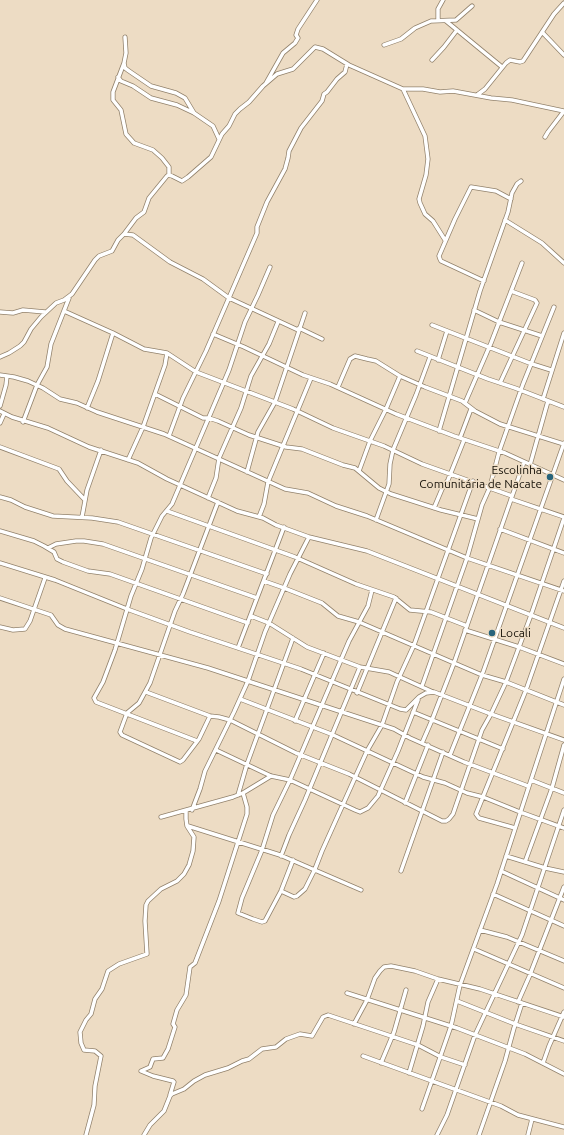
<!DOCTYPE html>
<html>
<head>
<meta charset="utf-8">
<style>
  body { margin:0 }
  canvas { display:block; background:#eddcc4 }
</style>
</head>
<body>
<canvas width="564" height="1135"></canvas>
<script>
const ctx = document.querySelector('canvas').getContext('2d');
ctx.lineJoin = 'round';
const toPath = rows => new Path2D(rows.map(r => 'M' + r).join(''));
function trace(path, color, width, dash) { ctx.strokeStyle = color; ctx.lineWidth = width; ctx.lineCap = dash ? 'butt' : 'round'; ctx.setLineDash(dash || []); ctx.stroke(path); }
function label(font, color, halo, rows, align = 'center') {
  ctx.font = font + ' Ubuntu,sans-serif'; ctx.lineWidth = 3; ctx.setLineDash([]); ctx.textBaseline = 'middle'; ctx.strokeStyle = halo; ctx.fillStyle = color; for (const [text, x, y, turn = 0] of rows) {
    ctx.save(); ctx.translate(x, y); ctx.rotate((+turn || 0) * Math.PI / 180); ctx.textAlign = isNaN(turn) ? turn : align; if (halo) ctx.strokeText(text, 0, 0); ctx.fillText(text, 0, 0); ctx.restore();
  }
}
const minor = toPath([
  [438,20,438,9,443,0],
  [446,21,502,67],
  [542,32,564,55],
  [125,37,126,53,124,63,113,92,113,100,121,110,126,134,134,143,153,150,162,158,169,167,169,175],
  [384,45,401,39,415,28,431,21,456,20,472,6],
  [432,60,444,47,457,30],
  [124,63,125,68,129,71,151,86,176,93,185,98,194,113],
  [118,77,121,81,133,86,151,98,177,105,194,113,213,126,219,139],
  [266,83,283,53,295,43,298,38,296,35,298,29,317,0],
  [403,89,423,89,440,92,453,91,491,98,512,100,564,111,548,132,545,137],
  [477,95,485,89,506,63,510,60,520,62,523,61,554,14,564,3],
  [505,220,542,243,564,263],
  [124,234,133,235,170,262,203,279,229,298,298,330],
  [484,281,441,261,440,259,439,256,455,219,471,187,496,191,511,199],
  [474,310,499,322,542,336],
  [64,311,113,333,144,349,167,353,196,372,293,409,333,428,384,446,422,464,512,496],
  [0,312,13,313,23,310,45,312],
  [432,325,532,364,551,370],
  [299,328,322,339],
  [213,334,244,347,303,375,330,384,396,414,454,436,505,453,564,480],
  [417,351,488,379,515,388,564,407],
  [0,357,9,353,20,346,24,342,31,329,41,317,56,303,64,300,72,294,95,260,99,256,112,251,118,240,124,234,136,218,144,212,149,198,167,176,169,175,172,176,182,181,188,177,211,157,222,134,229,126,235,114,240,109,249,102,263,86,277,74,293,69,315,47,323,49,349,65,403,89,425,136,428,159,426,175,419,199,420,203,425,214,433,221,445,240],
  [438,360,447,331],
  [0,375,14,377,28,381,43,388,60,399,77,403,97,412,164,434,285,489,308,493,336,506,367,516,467,558,564,591],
  [500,383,537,303,535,300,511,291],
  [338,387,350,359,355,356,367,359,376,361,400,376,425,387,462,401,475,411,500,424,564,444],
  [155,394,203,418,209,418,218,421,249,435,286,447,302,449,343,465,355,468,379,488,391,494,441,510,478,519],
  [543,399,564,333],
  [465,403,491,343,522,263],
  [0,406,6,385,7,376],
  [87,408,98,381,113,333],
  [0,411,12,417,48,428,89,447,138,463,167,479,237,511,263,518,276,525,309,537,367,551,564,628],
  [23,422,37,385,47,367,51,344,69,298],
  [0,423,4,414],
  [439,431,480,291,508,212,512,193,517,184,521,181],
  [169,436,183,398,206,351,257,233,257,227,267,202,285,169,288,158,289,151,301,128,322,101,324,94,327,92,337,79,345,72,347,64],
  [460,438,471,409],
  [0,447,59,469,67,481,85,500],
  [128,460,143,427,165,365,167,353],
  [530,465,548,401],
  [359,471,370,441,386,409,400,376],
  [247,472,258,432,275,402,305,313],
  [0,497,11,500,25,507,53,516,92,518,118,522,267,574],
  [208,498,216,478,219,458,241,408,251,376,269,344,278,322],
  [511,499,564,517],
  [434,508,442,489,448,480,464,440],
  [167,511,295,557,356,584,394,597,410,610,431,612,467,626],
  [82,517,87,490,101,450],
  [259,517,264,504,268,482,311,378],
  [376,520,389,484,390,464,393,450,416,395,430,357],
  [500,529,564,553],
  [0,531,34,541,44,546,54,552,57,559,63,562,88,571,110,574,248,623],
  [48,548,56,544,76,541,84,541,103,544,257,598],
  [0,563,55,580,127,609,190,632,301,669,400,709,406,710,419,697,426,693,434,692,491,714,506,682,564,705],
  [264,581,284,588,322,603,338,616,359,622,454,663,482,675,506,682,531,615,564,518],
  [0,598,51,615,58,625,65,629,208,668,394,729,410,738,464,762,528,786],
  [251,616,269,623,307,647,360,667,389,672,433,692],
  [0,627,13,630,25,629,30,621,45,578],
  [465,630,519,647,564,664],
  [238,648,284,527],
  [422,686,467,558,482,505,490,487,499,452,523,384,554,307],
  [146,692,210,716,219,717,230,720,296,753,349,774,442,821,446,821,449,819,453,814,482,730,491,714,564,740],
  [357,693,396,598],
  [240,699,331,734,423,777,445,783,467,793,483,797,520,812,564,828],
  [413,712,503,749],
  [210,716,199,739,183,760,180,762,122,735,120,732,127,713,139,703,150,683,175,611,183,594,218,502],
  [295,721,324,653],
  [197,741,96,702,94,698,103,682,115,650,131,596,142,569,151,538,162,516,172,504,229,370,245,322,258,295,270,267],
  [422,743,432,720,454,663,524,462],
  [216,750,271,776,290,780,355,810,360,812,368,808,378,796,398,751,418,700],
  [450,755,482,675,564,443],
  [531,780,564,793],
  [238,795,247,764,293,638],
  [405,803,428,745],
  [192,810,200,789,205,771,234,712,248,681,265,632,290,574,309,537],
  [161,817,233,797,243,793,271,776],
  [188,826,280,855,361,890],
  [515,828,479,818,476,814,526,690,564,581],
  [281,856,289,835,305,800,360,667],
  [506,856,545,868,564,872],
  [293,860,281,891,265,921,262,922,253,919,238,913,242,898,262,850,273,815,290,780,349,641,368,606,372,590],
  [525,862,552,788,564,745],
  [401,871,443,752],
  [501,871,564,900],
  [281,891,294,897,297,896,305,889,315,869,322,851,367,751,382,725,397,682,414,645,473,481],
  [493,894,564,926],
  [480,930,507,937,564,961],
  [474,949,564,988],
  [347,993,457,1028,525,1054,564,1074],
  [457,1001,515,1024,564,1041],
  [518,1002,529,977,564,887],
  [354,1024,367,1000,375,978,380,971,384,967,391,966,415,971,438,979,480,989,564,1017],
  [363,1056,501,1106,518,1115,564,1127],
  [381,1063,394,1032,406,990],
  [543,1063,549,1046,564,1012],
  [409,1073,423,1026,428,1002,438,979],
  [170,1095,174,1082,173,1081,153,1076,141,1071,150,1067,153,1059,163,1058,168,1049,175,1027,173,1024,177,1010,186,995,190,967,195,963,219,901,247,814,247,807,243,793],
  [422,1109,451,1026,460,985,497,884,564,679],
  [86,1135,94,1105,95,1086,101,1056,95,1051,84,1050,81,1043,80,1032,86,1020,91,1014,95,999,102,989,108,971,119,964,147,954,145,921,146,905,148,901,161,889,177,881,184,874,189,865,193,851,194,837,187,826,186,819,186,811],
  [144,1135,150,1125,164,1111,170,1096,172,1094,184,1089,194,1081,205,1075,228,1068,242,1061,249,1059,262,1049,276,1047,286,1039,300,1034,312,1036,323,1017,328,1015,418,1045,441,1057,465,1065],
  [437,1135,447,1115,475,1035,522,935,564,810],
  [479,1135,505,1061,514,1028,522,1003],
  [528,1135,532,1119]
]);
trace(minor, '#92826c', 5);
trace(minor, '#fff', 3.5);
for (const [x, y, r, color] of [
  [550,477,4,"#27637b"],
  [492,633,4,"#27637b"]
]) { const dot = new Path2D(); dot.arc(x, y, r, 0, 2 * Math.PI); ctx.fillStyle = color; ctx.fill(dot); trace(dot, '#eddcc4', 1.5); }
label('12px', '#161108', '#eddcc4', [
  ["Escolinha",542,470],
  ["Comunitária de Nacate",542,484],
  ["Locali",500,633,"left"]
], 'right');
</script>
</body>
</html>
